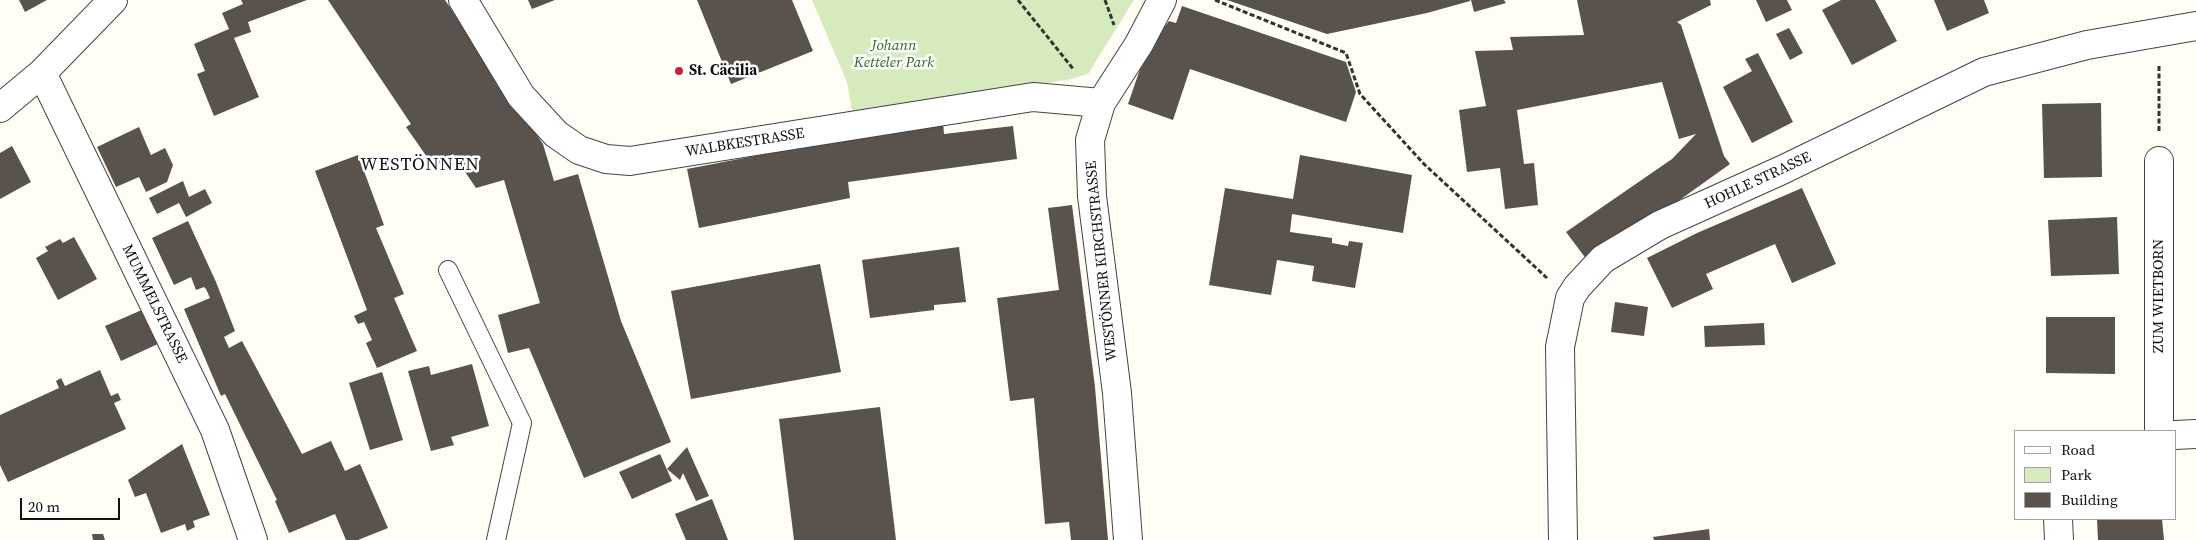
<!DOCTYPE html>
<html>
<head>
<meta charset="utf-8">
<style>
  body { margin:0 }
  #map { position:relative; width:2196px; height:540px; overflow:hidden; background:#fffdf5; font-family:"Source Serif 4",serif }
  canvas { display:block }
  .legend { position:absolute; left:2014px; top:430px; width:162px; height:90px; box-sizing:border-box; background:#fff; border:1px solid #a0a0a0; margin:0; padding:6px 9px; list-style:none; font-size:15px; color:#111 }
  .legend li { display:flex; align-items:center; gap:10px; height:25px }
  .legend b { width:25px; border:1px solid #a0a0a0 }
  .scale { position:absolute; left:20px; top:498px; width:100px; height:22px; box-sizing:border-box; border:2px solid #111; border-top:0; padding-left:6px; font-size:15px; line-height:18px; white-space:nowrap; color:#111; -webkit-text-stroke:4px #fff; paint-order:stroke }
</style>
</head>
<body>
<div id="map">
<canvas width="2196" height="540"></canvas>
<ul class="legend">
<li><b style="height:6px;background:#fff"></b>Road</li>
<li><b style="height:14px;background:#d5ebbd"></b>Park</li>
<li><b style="height:14px;background:#5a524d"></b>Building</li>
</ul>
<div class="scale">20 m</div>
</div>
<script>
const ctx = document.querySelector('canvas').getContext('2d');
ctx.lineJoin = 'round';
function paint(path, color) { ctx.fillStyle = color; ctx.fill(path, 'evenodd'); }
const toPath = rows => new Path2D(rows.map(r => 'M' + r).join(''));
function trace(path, color, width, dash) { ctx.strokeStyle = color; ctx.lineWidth = width; ctx.lineCap = dash ? 'butt' : 'round'; ctx.setLineDash(dash || []); ctx.stroke(path); }
function label(font, color, halo, rows, align = 'center') {
  ctx.font = font + ' "Source Serif 4",serif'; ctx.lineWidth = 5; ctx.setLineDash([]); ctx.textBaseline = 'middle'; ctx.strokeStyle = halo; ctx.fillStyle = color; for (const [text, x, y, turn = 0] of rows) {
    ctx.save(); ctx.translate(x, y); ctx.rotate((+turn || 0) * Math.PI / 180); ctx.textAlign = isNaN(turn) ? turn : align; if (halo) ctx.strokeText(text, 0, 0); ctx.fillText(text, 0, 0); ctx.restore();
  }
}
paint(toPath([
  [812,0,1134,0,1088,74,1071,79,853,116,847,82]
]), '#d5ebbd');
paint(toPath([
  [19,0,47,0,25,12],
  [241,0,307,0,248,22,251,32,234,38,259,97,214,116,197,74,205,71,194,44,229,29,222,13,243,4],
  [328,0,445,0,543,144,554,181,578,174,621,321,671,442,584,478,529,348,508,353,498,315,540,303,504,180,476,188,453,154,434,167,406,127,411,124],
  [528,0,555,0,532,9],
  [697,0,792,0,813,51,731,84],
  [1227,0,1470,0,1470,1,1427,13,1327,34],
  [1471,0,1504,0,1506,3,1474,12],
  [1577,0,1710,0,1711,5,1677,22,1681,25,1724,156,1730,164,1590,264,1566,232,1672,159,1696,134,1679,139,1662,82,1517,110,1524,164,1534,163,1538,205,1505,209,1500,168,1467,172,1459,110,1486,106,1475,51,1513,50,1510,37,1584,35],
  [1756,0,1787,0,1792,10,1766,22],
  [1841,0,1875,0,1897,41,1852,65,1822,10],
  [1934,0,1984,0,1989,13,1947,31],
  [1182,6,1346,62,1356,92,1346,122,1190,69,1173,120,1128,104,1146,52,1169,21,1176,23],
  [1789,28,1803,53,1790,60,1776,34],
  [1758,53,1793,122,1752,143,1723,87,1752,71,1745,59],
  [2101,103,2102,177,2044,178,2042,104],
  [943,122,944,134,1013,126,1017,159,848,182,850,198,699,228,687,169,843,139],
  [139,127,151,155,165,148,173,165,167,182,146,192,139,177,116,187,97,147],
  [12,146,31,182,0,199,0,153],
  [358,155,384,225,376,228,404,294,394,298,417,351,377,368,366,343,372,340,364,322,358,324,354,316,367,310,315,171],
  [1300,155,1412,175,1403,233,1292,214,1290,232,1332,238,1332,243,1348,246,1349,241,1363,243,1355,288,1312,281,1314,266,1277,260,1271,295,1209,285,1225,188,1293,199],
  [183,181,189,197,205,189,212,203,186,217,179,203,157,214,149,198],
  [1802,188,1836,264,1792,283,1775,244,1706,274,1713,289,1672,308,1647,258,1697,233],
  [1072,205,1095,387,1108,540,1071,540,1069,522,1045,524,1034,398,1010,401,997,298,1059,290,1048,208],
  [2117,217,2119,274,2051,276,2048,220],
  [188,221,216,282,235,331,224,337,229,348,242,341,302,454,331,441,345,471,360,464,388,528,358,540,346,540,335,514,289,533,275,501,277,500,225,394,221,396,184,309,210,298,206,289,204,287,196,290,191,277,174,285,152,238],
  [74,237,97,279,58,300,36,258,48,251,45,247,60,239,63,243],
  [959,247,966,302,934,305,934,310,870,318,862,260],
  [820,264,841,372,691,399,671,291],
  [1615,302,1648,307,1644,336,1611,332],
  [144,309,160,343,121,361,105,326],
  [2046,317,2115,317,2115,374,2046,373],
  [1764,323,1765,345,1705,347,1704,326],
  [472,364,489,426,451,437,454,445,431,451,408,371,429,366,431,375],
  [100,370,111,396,118,393,121,400,114,403,126,429,8,482,0,465,0,415,59,388,56,381,61,378,65,386],
  [382,372,403,440,370,450,349,383],
  [880,407,896,540,794,540,779,419],
  [182,444,210,515,193,521,195,527,187,531,185,524,161,533,146,493,135,497,128,480],
  [687,447,709,496,696,501,683,473,680,480,667,469],
  [660,454,672,481,632,499,619,472],
  [712,499,728,540,686,540,675,514],
  [2097,519,2162,519,2164,540,2098,540],
  [1709,529,1710,540,1654,540,1653,537],
  [92,534,103,534,105,540,93,540]
]), '#5a524d');
const service = toPath([
  [448,270,522,423,496,540]
]);
const minor = toPath([
  [463,0,521,96,556,134,579,150,606,159,630,161,1033,97,1101,103],
  [42,73,215,430,253,540],
  [0,108,42,73,113,0],
  [2159,431,2159,161],
  [2175,435,2196,434],
  [2058,519,2059,540],
  [1128,540,1117,393,1092,196,1090,140,1101,103,1139,44,1162,0],
  [1563,540,1560,347,1570,298,1577,287,1603,259,1660,225,1782,170,1984,72,2087,45,2196,26]
]);
trace(service, '#444', 20);
trace(minor, '#444', 30);
trace(toPath([
  [1018,0,1074,70],
  [1105,0,1114,25],
  [1215,0,1346,53,1360,94,1424,164,1547,278],
  [2159,131,2159,64]
]), '#333', 3, [5, 2.5]);
trace(service, '#fff', 18);
trace(minor, '#fff', 28);
for (const [x, y, r, color] of [
  [679,71,5,"#c4262e"]
]) { const dot = new Path2D(); dot.arc(x, y, r, 0, 2 * Math.PI); ctx.fillStyle = color; ctx.fill(dot); trace(dot, '#fff', 2); }
label('italic 15px', '#2f6b1f', '#fff', [
  ["Johann",894,46],
  ["Ketteler Park",894,63]
]);
label('bold 15px', '#111', '#fff', [
  ["St. Cäcilia",689,71]
], 'left');
label('15px', '#111', '#fff', [
  ["WALBKESTRASSE",745,143,-9],
  ["HOHLE STRASSE",1758,181,-25],
  ["WESTÖNNER KIRCHSTRASSE",1102,261,-96],
  ["ZUM WIETBORN",2159,296,-90],
  ["MUMMELSTRASSE",154,304,64]
]);
ctx.letterSpacing = '1px';
label('18px', '#111', '#fff', [
  ["WESTÖNNEN",420,165]
]);
ctx.letterSpacing = '0px';
</script>
</body>
</html>
